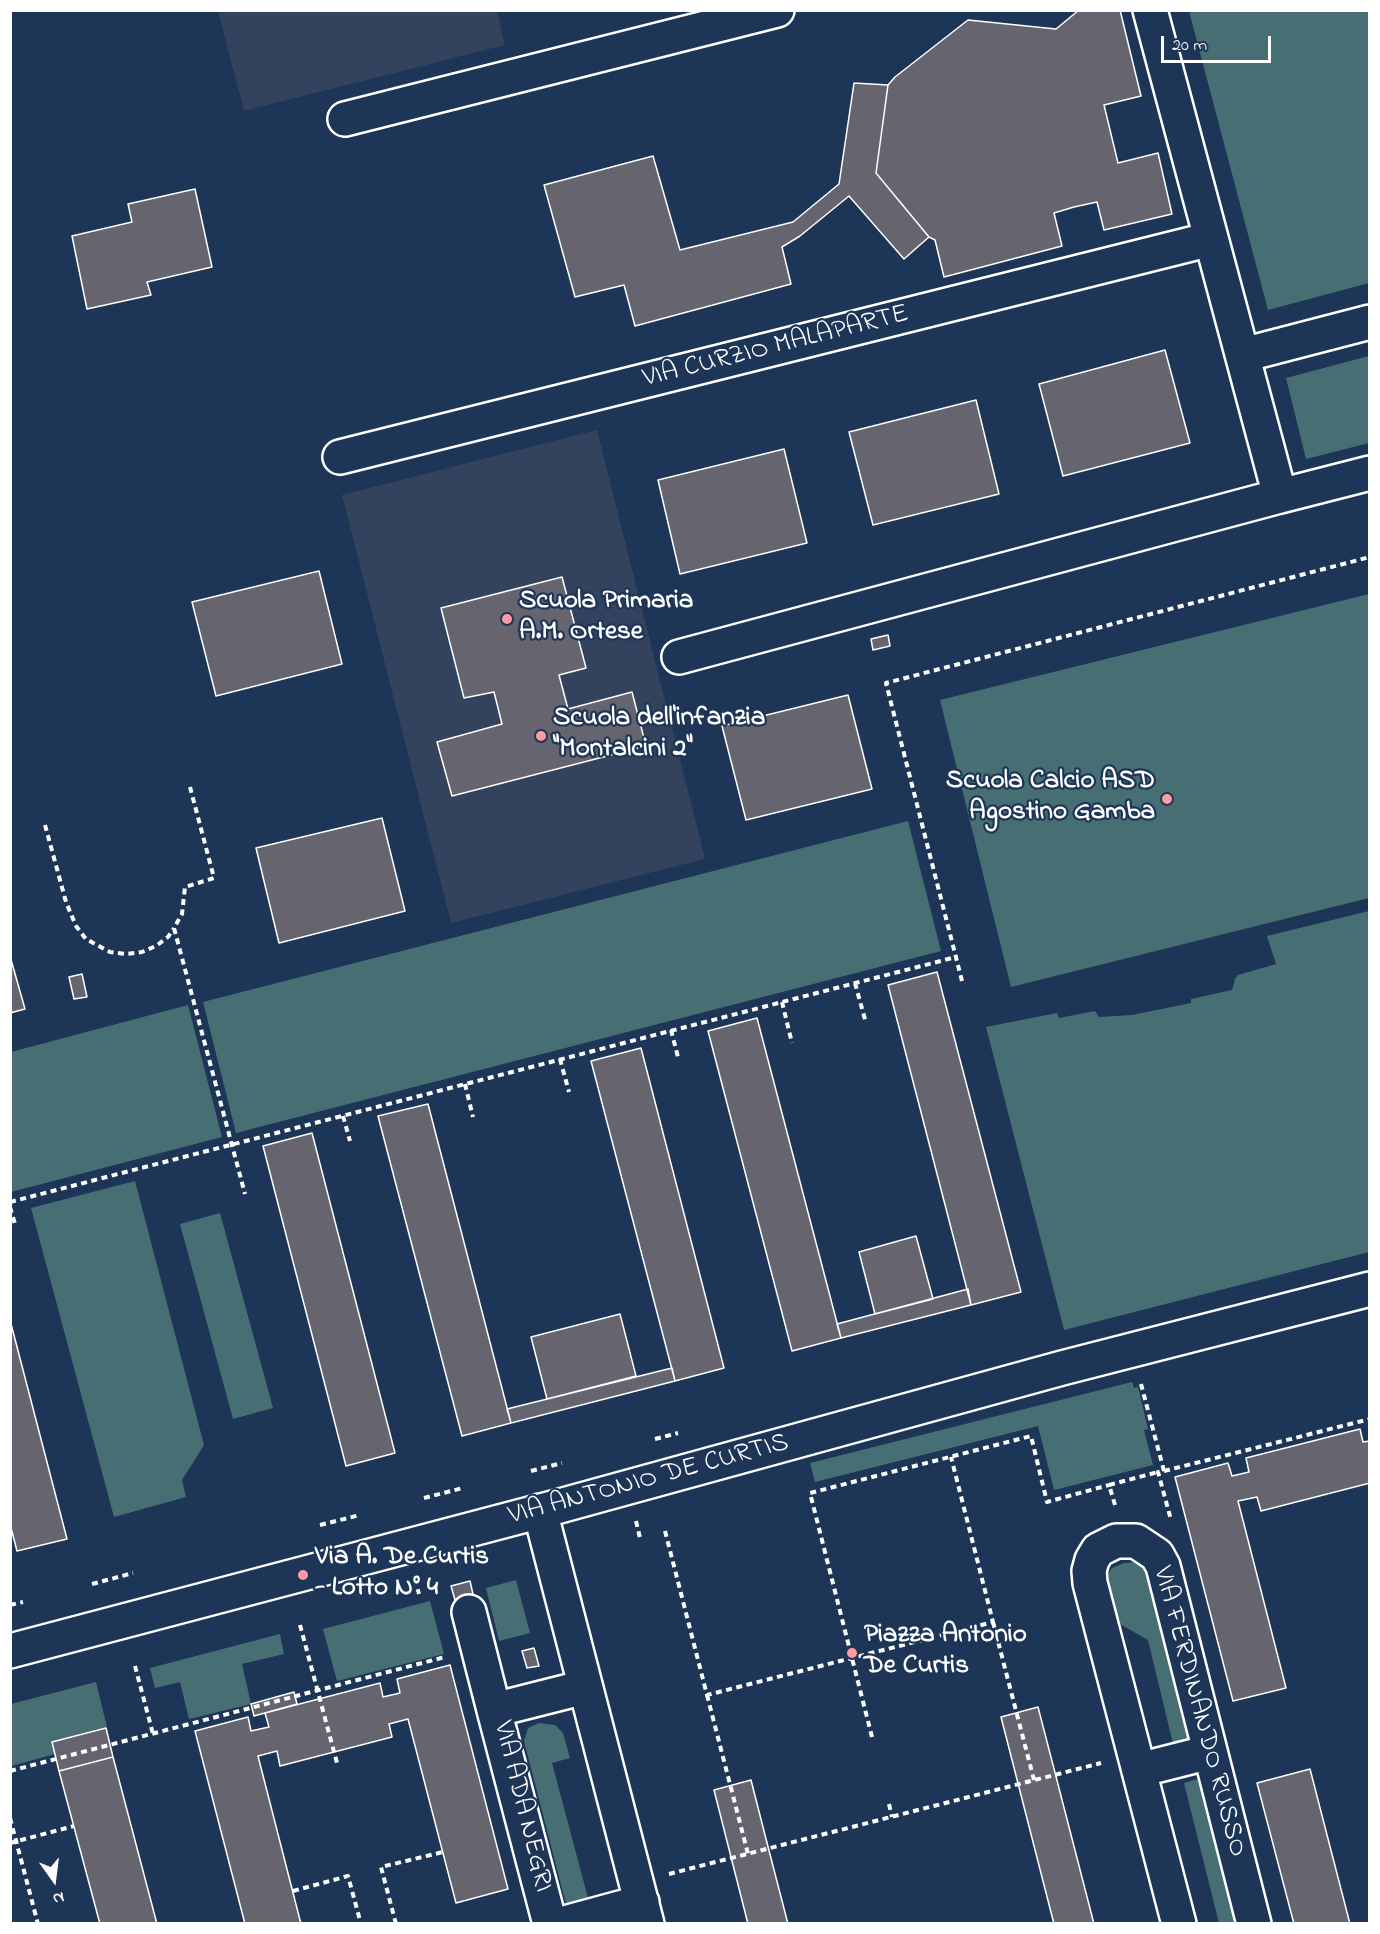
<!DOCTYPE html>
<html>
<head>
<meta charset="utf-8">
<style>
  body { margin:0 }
  #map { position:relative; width:1380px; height:1934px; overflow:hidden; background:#1d3557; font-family:"Indie Flower",sans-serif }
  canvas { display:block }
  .frame { position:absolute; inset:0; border:12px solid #fff; pointer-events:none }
  .north { position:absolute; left:24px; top:1850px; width:60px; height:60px; -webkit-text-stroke:4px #1d3557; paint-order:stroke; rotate:166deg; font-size:16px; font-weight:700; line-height:24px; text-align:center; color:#fff }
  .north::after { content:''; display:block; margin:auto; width:21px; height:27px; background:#fff; clip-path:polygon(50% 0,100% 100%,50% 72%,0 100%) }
  .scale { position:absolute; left:1161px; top:36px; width:110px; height:27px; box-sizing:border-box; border:3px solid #fff; border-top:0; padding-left:8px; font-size:18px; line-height:21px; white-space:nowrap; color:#fff; -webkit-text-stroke:4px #1d3557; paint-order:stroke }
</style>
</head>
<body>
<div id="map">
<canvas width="1380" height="1934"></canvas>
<div class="frame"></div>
<div class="north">N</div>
<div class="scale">20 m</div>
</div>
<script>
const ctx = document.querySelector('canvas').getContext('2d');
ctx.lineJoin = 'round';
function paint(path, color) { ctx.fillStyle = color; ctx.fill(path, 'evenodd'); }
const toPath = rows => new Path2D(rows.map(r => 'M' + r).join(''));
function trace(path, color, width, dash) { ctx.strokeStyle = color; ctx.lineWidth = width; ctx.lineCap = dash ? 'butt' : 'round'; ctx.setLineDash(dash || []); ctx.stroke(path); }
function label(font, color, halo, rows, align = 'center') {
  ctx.font = font + ' "Indie Flower",sans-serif'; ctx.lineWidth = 4.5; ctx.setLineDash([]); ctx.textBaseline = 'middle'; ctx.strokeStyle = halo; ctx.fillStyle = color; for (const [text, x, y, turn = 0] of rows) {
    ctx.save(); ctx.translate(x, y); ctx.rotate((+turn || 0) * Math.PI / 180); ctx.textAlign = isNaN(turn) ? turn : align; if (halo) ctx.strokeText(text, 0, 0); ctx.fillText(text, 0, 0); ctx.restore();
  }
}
paint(toPath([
  [218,11,497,11,505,45,244,111],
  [597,430,705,859,451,923,342,495]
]), '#33435e');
paint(toPath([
  [1189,11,1369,11,1369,283,1268,310],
  [1369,356,1369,443,1306,459,1286,378],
  [1369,594,1369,898,1011,987,940,700],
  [908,821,941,951,236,1133,203,1002],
  [1369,911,1369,1252,1064,1330,986,1027,1057,1013,1059,1018,1095,1011,1099,1017,1132,1015,1191,1003,1191,999,1232,990,1235,979,1238,975,1276,964,1267,936],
  [188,1005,222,1137,11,1192,11,1052],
  [135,1181,204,1445,182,1480,186,1497,114,1517,31,1208],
  [220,1213,273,1408,233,1419,180,1224],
  [1132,1382,1134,1388,1138,1387,1148,1429,1144,1430,1153,1465,1054,1490,1038,1426,815,1482,810,1463],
  [1136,1562,1147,1569,1190,1745,1174,1748,1148,1640,1113,1620,1103,1581,1112,1568,1124,1563],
  [516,1580,530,1633,499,1641,486,1588],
  [430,1601,444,1654,337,1681,323,1629],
  [280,1634,284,1654,242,1664,251,1704,189,1719,180,1682,155,1688,150,1668],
  [96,1682,107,1727,52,1742,55,1754,11,1766,11,1704],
  [539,1723,555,1725,563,1733,570,1758,552,1763,588,1898,566,1904,524,1741,528,1728],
  [1198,1779,1235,1923,1219,1923,1184,1783]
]), '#476f73');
const building = toPath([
  [1079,10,1120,10,1141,96,1104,105,1118,163,1158,153,1172,214,1104,230,1097,202,1074,207,1054,213,1062,246,944,277,935,240,929,237,876,173,888,85,895,77,968,20,1056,29,1079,10],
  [854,83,888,85,876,173,929,237,904,259,849,196,800,236,782,247,791,284,635,326,624,285,575,297,544,185,653,156,680,250,793,222,839,184,854,83],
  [195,189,212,267,147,282,151,295,87,309,72,236,132,222,128,204,195,189],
  [1165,350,1190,443,1063,476,1039,384,1165,350],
  [976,400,999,494,873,525,849,432,976,400],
  [784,449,807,543,680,574,658,480,784,449],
  [319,571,342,664,216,696,192,602,319,571],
  [562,577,586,668,559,675,568,709,632,692,646,746,452,796,437,742,502,724,494,692,464,698,441,608,562,577],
  [888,635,890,646,873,650,871,639,888,635],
  [848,695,872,789,746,820,722,726,848,695],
  [382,818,405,911,279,943,256,848,382,818],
  [10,956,25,1009,10,1013,10,956],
  [937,972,1021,1292,971,1305,888,985,937,972],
  [82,974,87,997,74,999,69,977,82,974],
  [757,1018,841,1338,792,1351,708,1031,757,1018],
  [641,1048,724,1368,675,1381,591,1061,641,1048],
  [428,1104,511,1423,462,1436,378,1116,428,1104],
  [312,1133,395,1453,346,1466,263,1146,312,1133],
  [916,1236,933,1299,875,1314,859,1252,916,1236],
  [968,1289,971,1305,841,1338,837,1324,968,1289],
  [620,1314,636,1376,547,1399,531,1337,620,1314],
  [10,1320,67,1539,17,1551,10,1524,10,1320],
  [672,1368,675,1381,511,1423,507,1409,672,1368],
  [1360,1429,1363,1442,1370,1441,1370,1483,1261,1511,1257,1497,1238,1501,1286,1688,1233,1701,1175,1477,1228,1463,1232,1476,1249,1472,1246,1458,1360,1429],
  [470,1581,475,1603,457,1607,451,1586,470,1581],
  [534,1648,539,1666,527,1668,522,1651,534,1648],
  [450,1665,508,1889,456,1903,408,1719,389,1724,392,1737,280,1766,277,1751,258,1756,301,1924,245,1924,195,1731,248,1717,251,1731,269,1727,265,1713,380,1683,383,1697,400,1693,397,1679,450,1665],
  [294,1692,297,1704,254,1716,251,1704,294,1692],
  [1038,1707,1052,1761,1094,1924,1054,1924,1001,1717,1038,1707],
  [106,1728,113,1757,59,1771,52,1742,106,1728],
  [113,1757,157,1924,100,1924,59,1771,113,1757],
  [1310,1769,1350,1924,1294,1924,1257,1783,1310,1769],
  [751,1780,765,1835,788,1924,748,1924,714,1790,751,1780]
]);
paint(building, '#65646f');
trace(building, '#fff', 1.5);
const street = toPath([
  [1150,10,1280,496,1370,473],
  [345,119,777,10],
  [1243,355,1370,322],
  [340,457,1211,239],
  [679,657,1280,496],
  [540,1511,647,1924],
  [469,1612,494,1710],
  [10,1651,556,1507,1062,1368,1370,1289],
  [1139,1770,1210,1752],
  [550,1924,494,1710,585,1687],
  [561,1924,642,1902],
  [1179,1924,1090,1583,1089,1571,1092,1560,1098,1550,1116,1541,1136,1541,1157,1555,1163,1566,1254,1924]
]);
trace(street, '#fff', 38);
trace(toPath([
  [190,787,214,878,185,887,182,914,174,928,245,1194],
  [45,825,66,902,76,926,86,939,110,952,126,954,142,952,156,946,168,937,174,928],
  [962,981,886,683,1370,557],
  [855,983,866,1023],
  [782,1002,792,1043],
  [671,1030,678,1057],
  [560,1059,569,1092],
  [465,1084,473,1117],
  [343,1116,350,1141],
  [10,1202,956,957],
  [10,1207,15,1224],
  [1141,1384,1164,1471,1158,1472,1171,1520],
  [655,1439,678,1433],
  [531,1471,562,1463],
  [1164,1471,1370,1419],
  [424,1498,463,1488],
  [1115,1505,1109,1485,1158,1472],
  [636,1521,640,1538],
  [320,1525,360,1515],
  [665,1531,707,1695,993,1622,951,1457],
  [415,1579,419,1594],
  [92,1584,133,1573],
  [10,1605,23,1602],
  [993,1622,1034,1780],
  [300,1625,337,1763],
  [135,1666,153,1734],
  [707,1695,748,1854],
  [872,1737,810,1493,1031,1436,1047,1502,1109,1485],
  [10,1771,445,1657],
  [889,1804,892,1817],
  [10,1818,38,1924],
  [10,1843,74,1826],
  [669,1874,1101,1763],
  [293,1891,348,1876,361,1924],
  [396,1924,381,1867,443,1852]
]), '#fff', 4, [6, 4.5]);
trace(street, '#1d3557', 33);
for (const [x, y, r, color] of [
  [507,619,6,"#ff9aa2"],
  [541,736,6,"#ff9aa2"],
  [1167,799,6,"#ff9aa2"],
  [303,1575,6,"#ff9aa2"],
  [852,1653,6,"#ff9aa2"]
]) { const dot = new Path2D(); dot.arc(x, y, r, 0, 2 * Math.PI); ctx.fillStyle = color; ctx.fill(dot); trace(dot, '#1d3557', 2); }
label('27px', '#fff', '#1d3557', [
  ["VIA CURZIO MALAPARTE",776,348,-14],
  ["VIA ANTONIO DE CURTIS",649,1481,-15],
  ["VIA FERDINANDO RUSSO",1198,1712,75],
  ["VIA ADA NEGRI",521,1807,76]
]);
label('bold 27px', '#fff', '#1d3557', [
  ["Scuola Primaria",519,603],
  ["A.M. Ortese",519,634],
  ["Scuola dell'infanzia",553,720],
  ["\"Montalcini 2\"",553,751],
  ["Scuola Calcio ASD",1155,783,"right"],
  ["Agostino Gamba",1155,814,"right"],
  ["Via A. De Curtis",315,1559],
  ["- Lotto N° 4",315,1590],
  ["Piazza Antonio",864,1637],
  ["De Curtis",864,1668]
], 'left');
</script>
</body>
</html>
